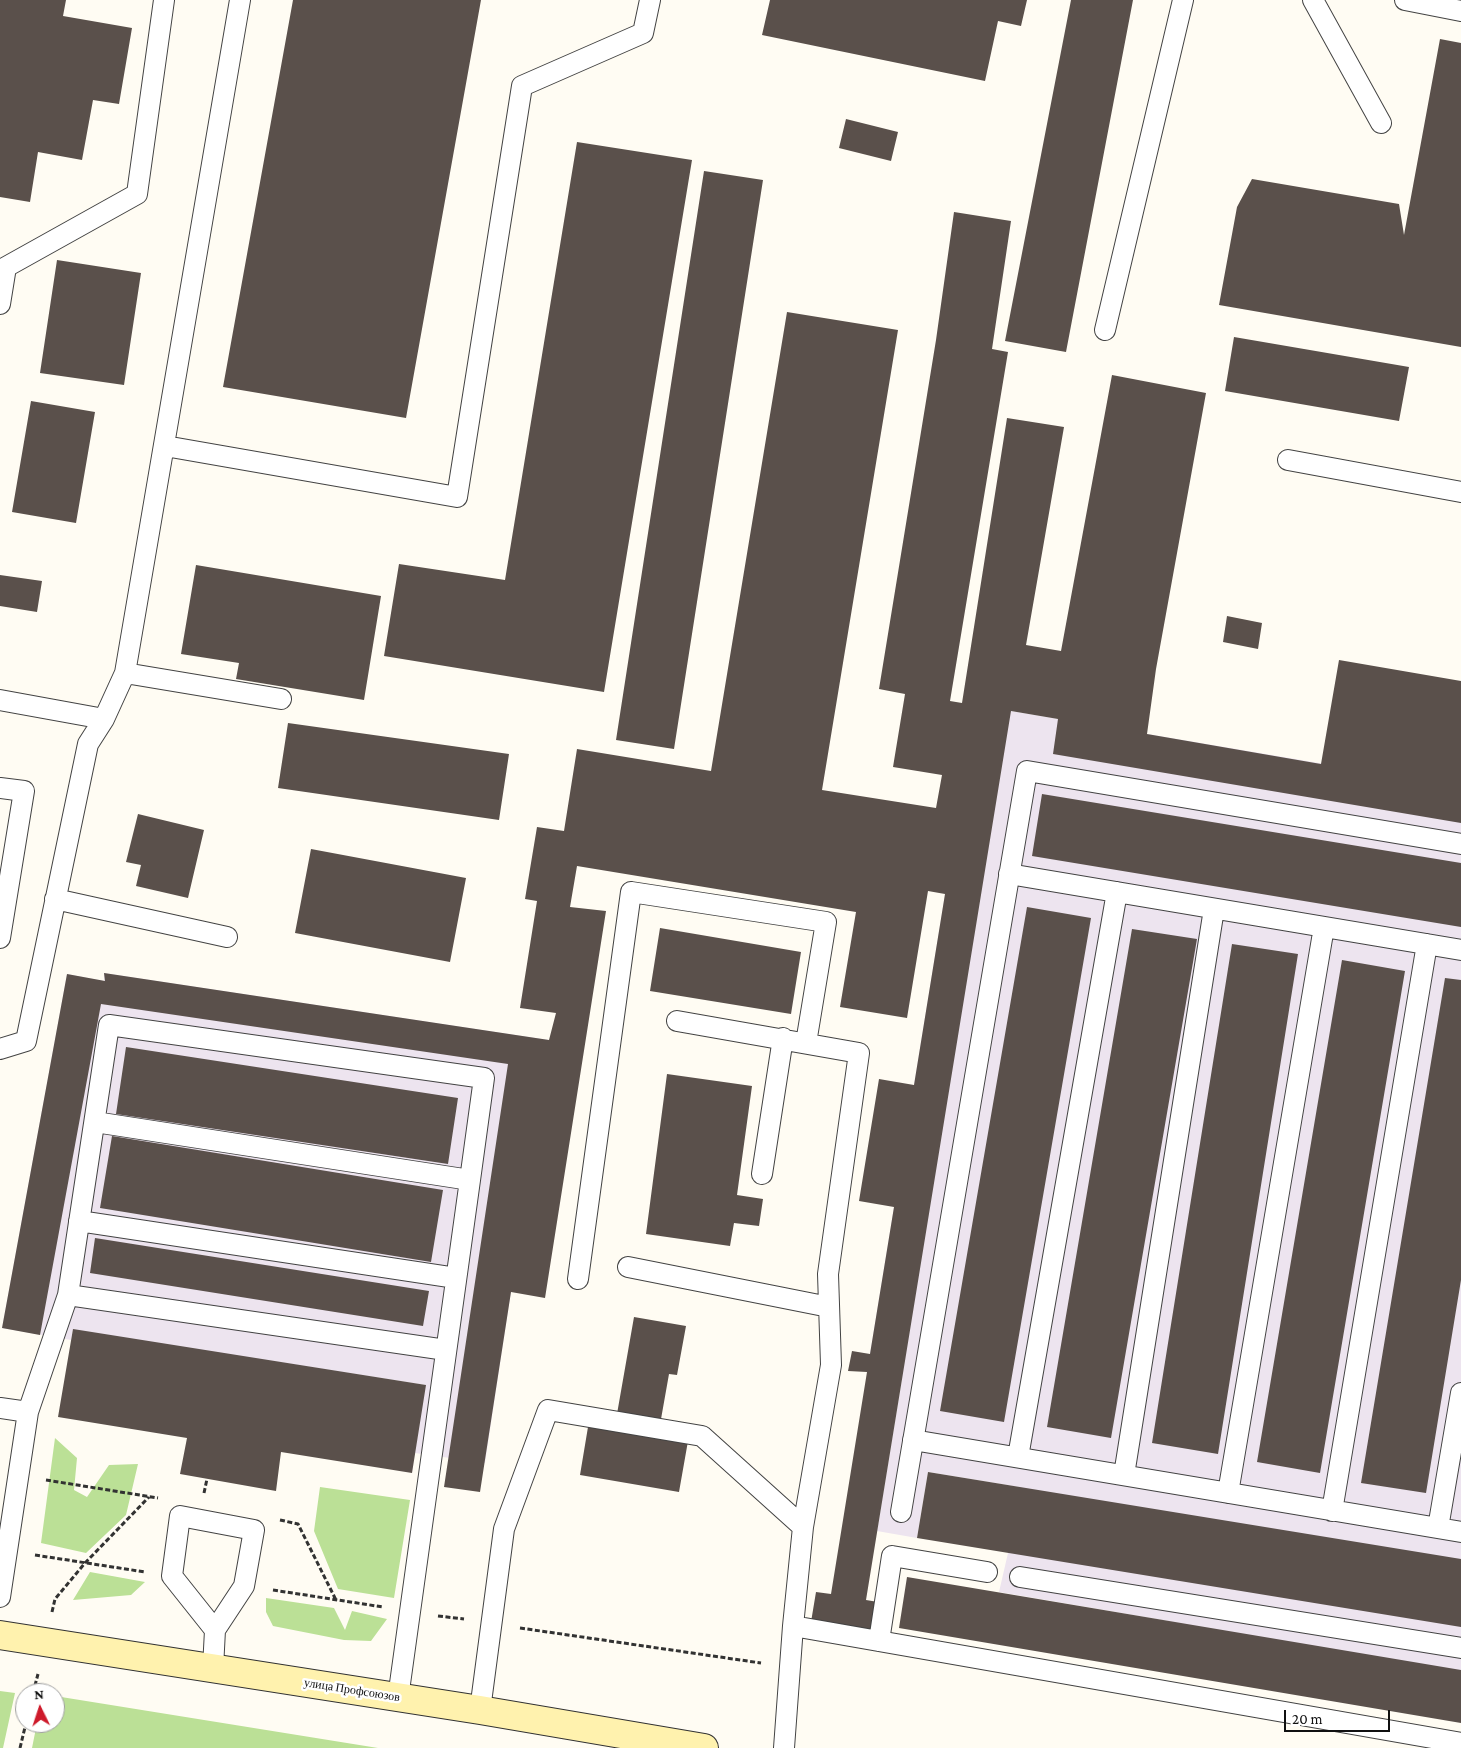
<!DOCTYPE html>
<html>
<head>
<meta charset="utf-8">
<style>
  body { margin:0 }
  #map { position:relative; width:1461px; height:1748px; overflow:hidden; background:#fffcf3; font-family:"Crimson Pro",serif }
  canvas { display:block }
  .north { position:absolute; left:15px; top:1683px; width:50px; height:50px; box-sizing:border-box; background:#fff; border:1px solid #9f9f9f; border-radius:50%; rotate:356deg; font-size:14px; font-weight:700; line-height:20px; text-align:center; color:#101010 }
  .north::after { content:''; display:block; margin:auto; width:18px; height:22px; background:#ce1a2b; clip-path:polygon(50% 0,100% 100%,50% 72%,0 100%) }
  .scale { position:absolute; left:1284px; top:1710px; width:106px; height:22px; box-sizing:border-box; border:2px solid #101010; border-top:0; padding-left:6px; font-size:15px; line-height:18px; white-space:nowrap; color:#101010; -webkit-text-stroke:4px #fff; paint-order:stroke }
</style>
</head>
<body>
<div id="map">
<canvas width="1461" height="1748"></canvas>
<div class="north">N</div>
<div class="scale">20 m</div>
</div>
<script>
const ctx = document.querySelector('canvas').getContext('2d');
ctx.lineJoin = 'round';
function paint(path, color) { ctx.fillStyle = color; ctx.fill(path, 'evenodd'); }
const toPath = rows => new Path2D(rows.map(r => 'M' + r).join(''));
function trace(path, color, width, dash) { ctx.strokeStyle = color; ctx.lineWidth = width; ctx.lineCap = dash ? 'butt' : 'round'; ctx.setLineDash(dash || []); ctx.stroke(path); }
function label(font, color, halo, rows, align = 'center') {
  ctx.font = font + ' "Crimson Pro",serif'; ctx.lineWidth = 5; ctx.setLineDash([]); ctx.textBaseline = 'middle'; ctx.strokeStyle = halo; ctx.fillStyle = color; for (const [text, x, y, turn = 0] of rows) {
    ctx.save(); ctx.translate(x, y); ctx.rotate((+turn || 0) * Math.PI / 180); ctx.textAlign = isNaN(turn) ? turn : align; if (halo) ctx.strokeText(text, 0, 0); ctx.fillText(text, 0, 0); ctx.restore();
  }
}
paint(toPath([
  [976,705,1461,787,1461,1702,1168,1621,999,1592,1008,1553,1019,1487,928,1472,917,1538,877,1531,902,1379,867,1372],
  [104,973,549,1040,485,1463,415,1453,425,1385,73,1330,71,1340,2,1328,67,974,104,981]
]), '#ede4ef');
paint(toPath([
  [55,1438,77,1458,74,1490,87,1497,109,1465,138,1464,126,1515,86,1553,41,1543],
  [320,1487,410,1500,394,1598,338,1589,314,1531],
  [90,1572,145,1582,131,1595,73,1600],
  [266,1598,334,1608,345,1630,352,1611,387,1619,371,1641,344,1640,273,1626,266,1612],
  [0,1691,15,1693,3,1748,0,1748],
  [55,1696,378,1748,32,1748,37,1723,55,1723]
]), '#bbe096');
paint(toPath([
  [0,0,66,0,63,16,132,28,119,104,93,100,82,160,38,152,30,202,0,197],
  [293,0,481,0,406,418,223,387],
  [770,0,1027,0,1021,26,998,21,985,81,762,35],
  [1071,0,1133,0,1066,352,1005,341],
  [1440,39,1461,43,1461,347,1219,305,1237,207,1252,179,1399,204,1404,235],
  [846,119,898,132,891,161,839,148],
  [577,142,692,160,604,692,384,656,399,564,505,580],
  [704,171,763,180,674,749,616,740],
  [954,212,1011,221,992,349,1008,352,950,701,962,703,1007,418,1064,427,1026,645,1061,651,1112,375,1206,393,1156,669,1147,734,1321,764,1339,660,1461,681,1461,823,1053,754,1058,719,1011,711,866,1600,878,1602,873,1632,811,1622,816,1592,831,1594,867,1372,848,1371,852,1351,870,1354,894,1207,859,1201,879,1079,914,1085,945,894,928,891,907,1018,840,1007,856,912,577,866,570,907,606,911,545,1298,511,1292,480,1492,444,1487,508,1064,101,1004,40,1335,2,1328,67,974,105,981,104,973,549,1040,556,1013,520,1008,537,901,525,899,537,827,564,831,577,749,711,771,787,312,898,330,822,790,936,808,942,775,893,767,905,694,879,689,936,340],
  [57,260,141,273,124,385,40,373],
  [1234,337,1409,367,1399,421,1225,391],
  [31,401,95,412,76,523,12,512],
  [196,565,381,596,364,700,236,679,239,663,181,654],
  [0,575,42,581,37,612,0,606],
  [1227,616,1262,623,1258,649,1223,642],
  [288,723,509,754,499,820,278,788],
  [1042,794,1461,863,1461,927,1032,856],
  [138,814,204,830,188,898,136,886,141,865,126,862],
  [311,849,466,878,450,962,295,933],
  [1027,907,1091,918,1004,1422,940,1411],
  [660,928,801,952,791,1014,650,991],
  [1132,929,1197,939,1111,1438,1047,1427],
  [1232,944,1298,954,1218,1454,1152,1443],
  [1342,960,1405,971,1320,1473,1257,1462],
  [1445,978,1461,980,1461,1280,1426,1493,1361,1483],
  [126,1047,458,1098,448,1164,116,1114],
  [667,1074,752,1086,737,1195,763,1199,759,1226,734,1223,730,1246,646,1234],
  [112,1136,443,1190,431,1262,100,1208],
  [95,1238,429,1291,423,1326,90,1273],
  [634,1317,686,1326,677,1375,669,1374,658,1436,688,1441,679,1492,580,1475,588,1427,614,1431],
  [73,1329,426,1385,412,1473,281,1452,276,1491,180,1474,187,1438,58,1417],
  [928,1472,1461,1559,1461,1627,917,1538],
  [907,1577,1461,1670,1461,1723,899,1628]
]), '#5a504b');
const lane = toPath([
  [1313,0,1381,123],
  [1405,0,1461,11],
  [0,304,6,267,137,194,164,0],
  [1105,330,1183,0],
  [165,446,457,497,522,86,643,33,650,0],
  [1288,460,1461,492],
  [125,673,281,699],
  [0,700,104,719],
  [0,788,24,791,0,938],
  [1009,874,1461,950],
  [55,899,227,937],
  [677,1021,859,1053,828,1274,831,1365,803,1527,793,1626,784,1748],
  [0,1049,26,1041,88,744,104,719,125,673,240,0],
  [95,1122,470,1180],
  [762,1174,783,1038],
  [79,1221,456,1278],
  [628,1267,829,1307],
  [578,1279,631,892,826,922,806,1043],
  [0,1408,28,1412,0,1597],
  [28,1412,68,1295],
  [913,1440,1461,1532],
  [1018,1457,1117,892],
  [1124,1475,1214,909],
  [1228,1493,1324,927],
  [1332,1511,1427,944],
  [901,1512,1027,771,1461,844],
  [1438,1528,1461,1393],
  [1020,1577,1461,1648],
  [793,1626,1461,1743],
  [879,1641,892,1556,987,1572],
  [213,1668,215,1630,244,1586,254,1530,180,1516,172,1576,215,1630],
  [398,1698,470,1180,484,1078,109,1025,68,1295,446,1350],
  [480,1710,504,1529,548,1410,702,1436,803,1527]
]);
const secondary = toPath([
  [0,1635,480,1710,704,1748]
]);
trace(lane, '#434343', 22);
trace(secondary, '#323232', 30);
trace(toPath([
  [46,1480,158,1498],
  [204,1493,207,1479],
  [280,1520,298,1524,336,1600],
  [35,1555,145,1572],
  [273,1590,383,1607],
  [52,1612,55,1599,85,1563,149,1497],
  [438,1616,464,1619],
  [520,1628,761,1663],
  [33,1693,38,1674],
  [20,1748,26,1723]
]), '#323232', 3, [5, 2.5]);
trace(lane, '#fff', 20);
trace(secondary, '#fff2ae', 28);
label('12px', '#101010', '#fff', [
  ["улица Профсоюзов",352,1690,9]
]);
</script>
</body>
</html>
